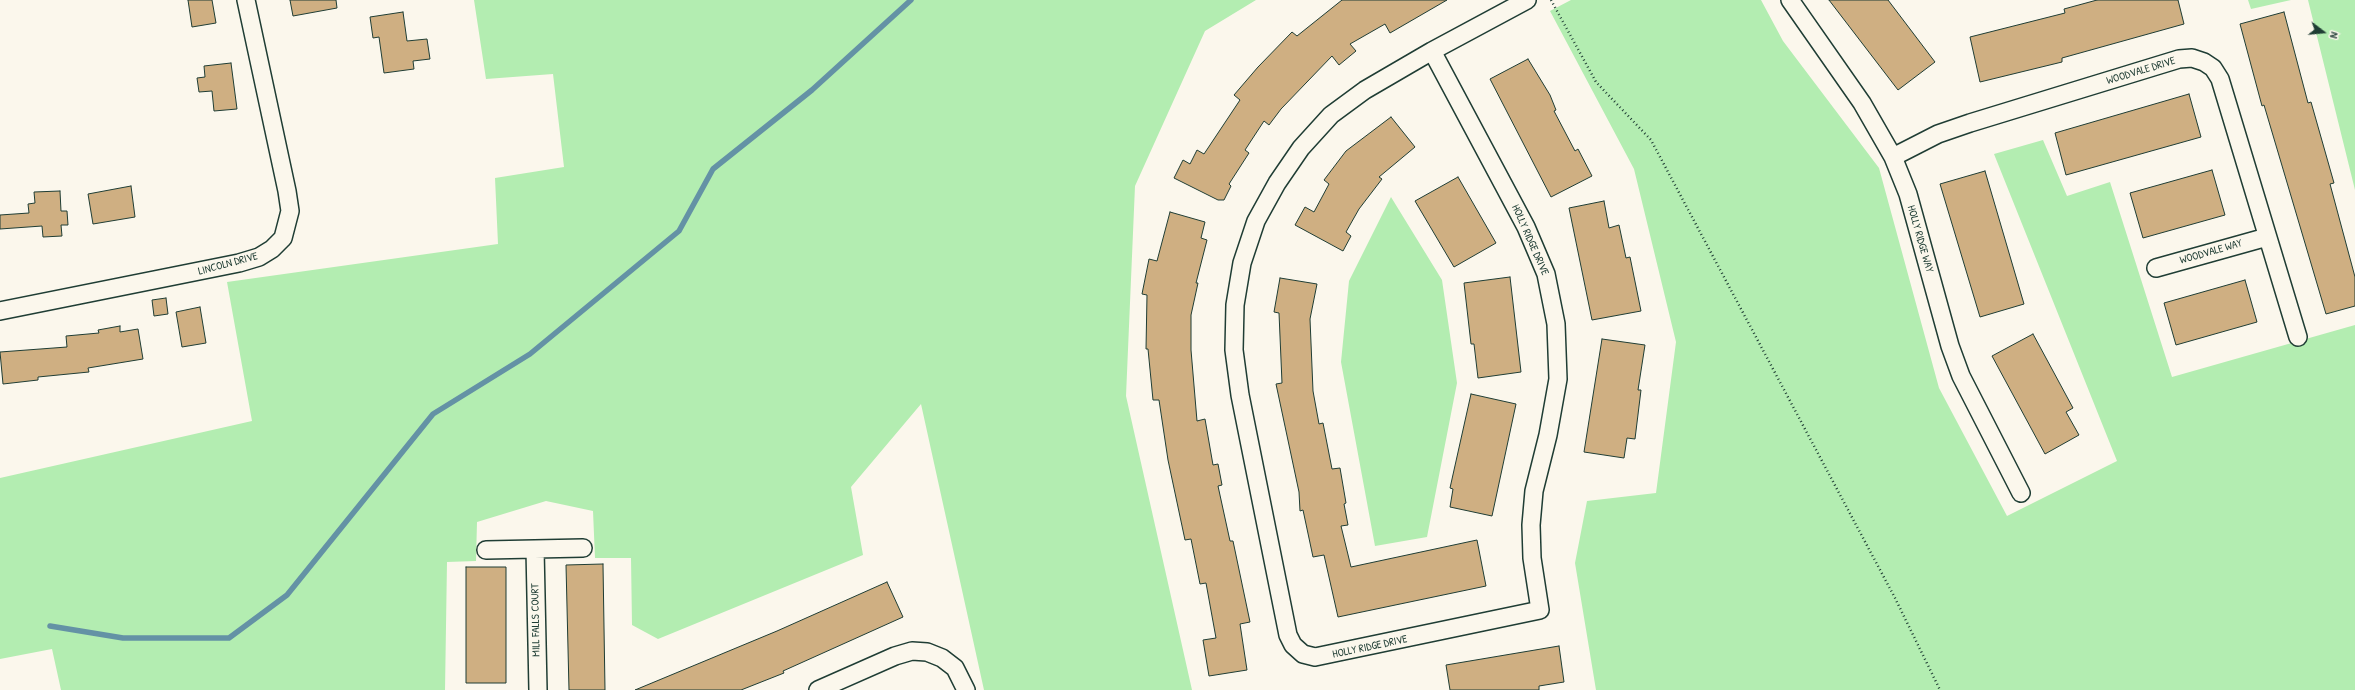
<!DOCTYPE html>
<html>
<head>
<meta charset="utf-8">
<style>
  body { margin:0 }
  #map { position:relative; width:2355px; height:690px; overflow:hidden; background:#fbf7ec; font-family:"Patrick Hand",sans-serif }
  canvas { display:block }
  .north { position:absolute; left:2303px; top:12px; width:40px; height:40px; -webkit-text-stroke:3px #fbf7ec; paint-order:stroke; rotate:106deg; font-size:11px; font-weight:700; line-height:16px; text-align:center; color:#1f3d34 }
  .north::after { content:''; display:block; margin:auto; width:14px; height:18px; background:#1f3d34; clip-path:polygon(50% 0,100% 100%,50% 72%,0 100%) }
</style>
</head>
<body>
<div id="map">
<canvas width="2355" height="690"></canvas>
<div class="north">N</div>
</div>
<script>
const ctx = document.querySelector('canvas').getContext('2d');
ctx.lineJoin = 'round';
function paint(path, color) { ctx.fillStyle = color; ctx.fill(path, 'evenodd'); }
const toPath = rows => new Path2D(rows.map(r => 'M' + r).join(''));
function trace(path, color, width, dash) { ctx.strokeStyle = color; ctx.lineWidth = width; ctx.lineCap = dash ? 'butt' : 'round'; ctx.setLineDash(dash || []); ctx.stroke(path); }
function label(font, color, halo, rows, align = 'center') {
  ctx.font = font + ' "Patrick Hand",sans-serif'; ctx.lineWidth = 3; ctx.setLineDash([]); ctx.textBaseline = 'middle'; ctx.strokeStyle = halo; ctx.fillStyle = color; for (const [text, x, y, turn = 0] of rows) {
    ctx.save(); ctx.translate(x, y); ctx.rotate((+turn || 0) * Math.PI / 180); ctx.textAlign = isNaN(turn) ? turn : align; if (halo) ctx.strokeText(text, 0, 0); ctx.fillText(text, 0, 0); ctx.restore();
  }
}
paint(toPath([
  [474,0,1256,0,1205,31,1135,186,1126,396,1192,690,984,690,921,404,851,487,863,555,658,639,632,625,631,558,595,558,593,511,546,501,477,522,476,561,447,562,445,690,61,690,52,649,0,659,0,478,252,421,227,282,498,244,495,178,564,167,553,74,486,79],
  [1571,0,1761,0,1783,41,1879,168,1939,388,2007,516,2117,461,1994,154,2043,140,2067,196,2110,182,2172,377,2355,325,2355,690,1596,690,1575,563,1587,501,1656,493,1676,342,1634,169,1550,11],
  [2248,0,2291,0,2251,9],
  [2308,0,2355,0,2355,190],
  [1391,197,1442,280,1457,383,1427,537,1375,546,1341,362,1349,281]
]), '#b3edb1');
trace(toPath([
  [50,626,123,638,229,638,287,595,433,414,530,354,679,231,713,169,812,90,911,0]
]), '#6492a5', 5.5);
const building = toPath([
  [188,0,212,0,216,23,192,27,188,0],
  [290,0,336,0,337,8,293,16,290,0],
  [1342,0,1447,0,1390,33,1385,24,1350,44,1356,51,1339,65,1332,56,1281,109,1269,125,1264,121,1245,150,1249,153,1229,184,1231,186,1224,200,1218,200,1174,178,1183,160,1190,164,1197,150,1204,154,1240,100,1234,95,1258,67,1292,32,1297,36,1342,0],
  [1829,0,1888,0,1935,62,1898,90,1829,0],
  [2097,0,2178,0,2184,24,2062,58,2062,62,1980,82,1970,37,2065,13,2064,9,2097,0],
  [403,12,407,41,427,39,430,59,413,61,414,69,384,73,379,37,373,38,370,17,403,12],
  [2284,12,2308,103,2311,102,2334,183,2330,184,2355,277,2355,306,2326,314,2264,105,2262,106,2240,24,2284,12],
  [1528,59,1550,95,1556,110,1554,111,1575,151,1578,149,1592,176,1551,197,1490,79,1528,59],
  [231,63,237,109,214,111,212,91,199,92,197,78,205,77,204,66,231,63],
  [2189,94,2201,137,2066,175,2055,133,2189,94],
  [1391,117,1415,147,1379,177,1382,179,1359,209,1346,232,1351,236,1343,251,1295,225,1305,207,1314,212,1329,184,1324,180,1346,151,1391,117],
  [2212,170,2225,215,2143,238,2130,193,2212,170],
  [1985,171,2024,304,1980,317,1940,184,1985,171],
  [1458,177,1496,243,1454,267,1415,201,1458,177],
  [131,186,135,217,93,224,88,194,131,186],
  [60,191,61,211,67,211,68,225,61,225,62,236,43,237,42,226,0,229,0,215,29,213,28,204,35,203,34,192,60,191],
  [1604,201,1609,228,1619,225,1626,258,1630,257,1641,311,1592,320,1569,208,1604,201],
  [1170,212,1205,222,1201,238,1207,240,1196,283,1198,283,1191,315,1191,350,1197,421,1205,419,1213,465,1218,464,1222,485,1218,486,1230,541,1233,541,1250,622,1240,624,1247,670,1209,676,1203,640,1216,638,1206,583,1200,584,1191,539,1185,540,1168,460,1159,400,1153,400,1148,349,1146,349,1147,295,1142,294,1149,259,1157,261,1170,212],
  [1510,277,1521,372,1478,378,1474,344,1471,344,1464,283,1510,277],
  [1280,278,1317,284,1310,319,1313,391,1319,424,1323,423,1332,469,1340,468,1346,503,1344,504,1348,525,1341,526,1351,567,1477,540,1486,586,1338,617,1324,555,1313,557,1303,510,1300,511,1299,492,1276,384,1282,383,1279,313,1274,312,1280,278],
  [2245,280,2257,322,2176,345,2164,303,2245,280],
  [166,298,168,314,154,316,152,300,166,298],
  [200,307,206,343,182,347,176,312,200,307],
  [120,326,120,332,138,329,143,359,88,368,89,372,38,377,38,380,3,384,0,352,67,347,66,336,99,333,98,330,120,326],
  [2033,334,2073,408,2066,412,2079,435,2045,454,1992,356,2033,334],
  [1602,339,1645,345,1638,390,1641,390,1635,439,1627,438,1624,458,1584,452,1602,339],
  [1471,394,1516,404,1492,516,1450,507,1453,489,1450,488,1471,394],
  [603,564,605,690,569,690,566,565,603,564],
  [466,567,506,567,506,683,466,683,466,567],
  [887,582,903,617,783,671,784,673,741,690,635,690,777,631,887,582],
  [1559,646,1564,682,1539,686,1539,690,1450,690,1446,665,1559,646]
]);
paint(building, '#cfaf82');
trace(building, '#1f3d34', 1);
const street = toPath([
  [1790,0,1862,103,1893,157,1908,194,1950,346,1961,376,2021,493],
  [1432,51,1526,227,1546,274,1556,324,1558,379,1548,435,1534,491,1531,525,1532,558,1540,610,1315,657,1303,654,1293,645,1288,635,1240,395,1234,350,1235,305,1242,263,1256,221,1277,183,1301,148,1331,115,1365,90,1432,51,1527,0],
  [1893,157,1938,134,1970,123,2179,59,2192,58,2204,62,2213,68,2220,79,2298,337],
  [2156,268,2267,237],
  [0,311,239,263,259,257,272,249,283,238,290,211,287,191,246,0],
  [535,549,538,690],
  [486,550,583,548],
  [818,690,895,656,912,651,927,652,942,658,955,668,966,690]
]);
trace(street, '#1f3d34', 20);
trace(toPath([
  [1551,0,1596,82,1651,140,1895,598,1940,690]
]), '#1f3d34', 2.5, [1, 3]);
trace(street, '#fbf7ec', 17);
label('11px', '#1f3d34', '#fbf7ec', [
  ["WOODVALE DRIVE",2141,71,-17],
  ["HOLLY RIDGE WAY",1920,239,74],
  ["HOLLY RIDGE DRIVE",1530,240,66],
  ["WOODVALE WAY",2211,252,-16],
  ["LINCOLN DRIVE",228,264,-15],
  ["MILL FALLS COURT",536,620,-91],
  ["HOLLY RIDGE DRIVE",1370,647,-12]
]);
</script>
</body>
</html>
